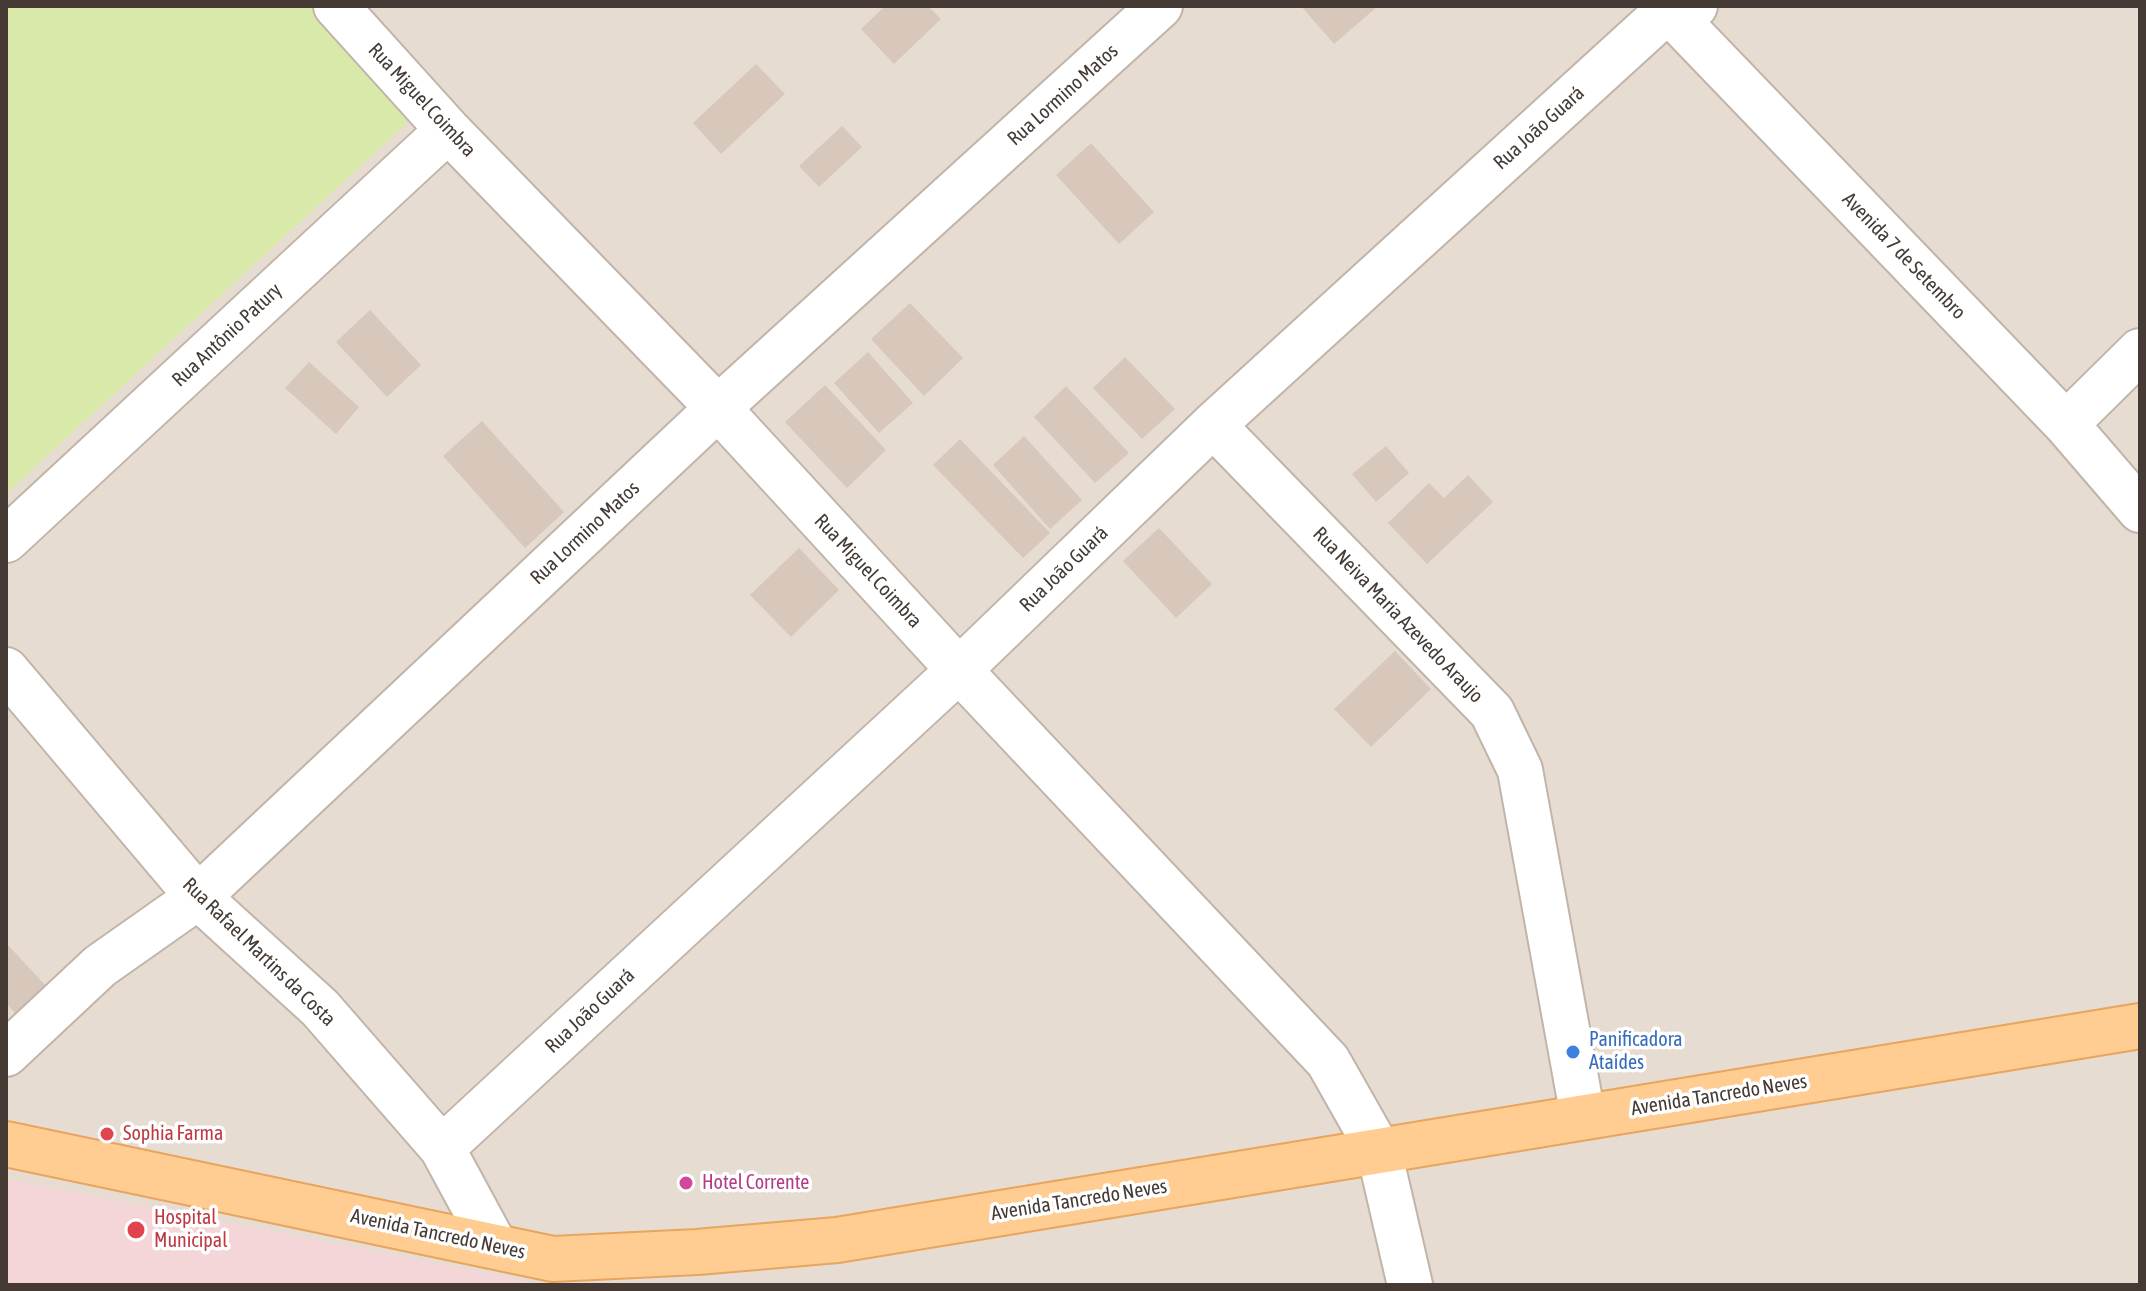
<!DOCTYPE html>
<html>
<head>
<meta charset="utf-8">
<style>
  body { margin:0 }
  #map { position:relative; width:2146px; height:1291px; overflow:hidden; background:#f3ece4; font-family:"Asap Condensed",sans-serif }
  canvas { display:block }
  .frame { position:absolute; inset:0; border:8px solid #453b34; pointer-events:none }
</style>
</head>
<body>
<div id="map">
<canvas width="2146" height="1291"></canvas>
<div class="frame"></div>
</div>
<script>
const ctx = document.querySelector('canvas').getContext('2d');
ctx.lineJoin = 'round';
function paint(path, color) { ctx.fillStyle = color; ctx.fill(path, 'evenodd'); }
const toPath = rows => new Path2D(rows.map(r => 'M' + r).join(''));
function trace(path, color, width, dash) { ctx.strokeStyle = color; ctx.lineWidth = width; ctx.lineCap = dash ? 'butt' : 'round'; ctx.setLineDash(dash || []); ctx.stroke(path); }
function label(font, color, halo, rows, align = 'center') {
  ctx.font = font + ' "Asap Condensed",sans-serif'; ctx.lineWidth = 7; ctx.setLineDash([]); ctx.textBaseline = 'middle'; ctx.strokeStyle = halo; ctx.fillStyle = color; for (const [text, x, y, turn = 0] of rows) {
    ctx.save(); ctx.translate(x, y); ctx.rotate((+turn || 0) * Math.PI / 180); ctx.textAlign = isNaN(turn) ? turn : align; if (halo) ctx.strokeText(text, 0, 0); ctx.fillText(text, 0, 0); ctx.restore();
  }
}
paint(toPath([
  [6,6,2140,6,2140,1285,6,1285]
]), '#e7dcd2');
paint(toPath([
  [6,1179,527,1281,526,1285,6,1285]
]), '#f4d6d8');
paint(toPath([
  [6,6,318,6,417,114,6,494]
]), '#d8e9aa');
paint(toPath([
  [885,6,928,6,941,19,894,64,861,29],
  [1301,6,1378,6,1334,44],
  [756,64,785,94,721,154,693,123],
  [842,126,862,147,819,187,799,166],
  [1091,143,1154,212,1119,244,1056,175],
  [910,303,963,358,924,396,871,339],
  [370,310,421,365,387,397,336,342],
  [868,352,913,403,879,433,834,383],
  [1125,357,1175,409,1142,439,1093,388],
  [309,362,359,407,336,434,285,388],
  [825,385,886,450,847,488,785,422],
  [1066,386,1129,453,1095,483,1034,417],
  [482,421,564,512,525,548,443,456],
  [1024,436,1082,500,1050,529,993,465],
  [960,439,1050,533,1023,558,933,465],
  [1386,446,1409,473,1376,502,1352,474],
  [1468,475,1493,502,1427,564,1388,523,1429,483,1444,498],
  [1159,528,1212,584,1176,618,1123,561],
  [799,548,839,590,791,637,750,595],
  [1395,651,1431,689,1371,747,1334,709],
  [6,943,47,987,17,1015,6,1003]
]), '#d8c8bc');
const minor = toPath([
  [336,6,448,130,718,408,959,670,1328,1061,1379,1151,1410,1285],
  [1664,6,2066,424,2140,510],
  [2066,424,2140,351],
  [1213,425,1492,712,1520,770,1583,1117],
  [6,540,448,130],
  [6,670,198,897,320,1008,442,1148,495,1246],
  [6,1054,100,966,198,897,718,408,1160,6],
  [442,1148,959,670,1213,425,1668,10,1695,6]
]);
const major = toPath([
  [6,1144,553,1259,697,1252,837,1240,2140,1026]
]);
trace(minor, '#c1b4a9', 48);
trace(major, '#e8a55d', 48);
trace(minor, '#fff', 44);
trace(major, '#ffcc91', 44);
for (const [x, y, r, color] of [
  [1573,1052,8,"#3f7fe0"],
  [107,1134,8,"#e0444e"],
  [686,1183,8,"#d1479c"],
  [136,1230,10,"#e0444e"]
]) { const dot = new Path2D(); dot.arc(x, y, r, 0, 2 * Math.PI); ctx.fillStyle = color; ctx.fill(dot); trace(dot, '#fff', 3); }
label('20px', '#453b34', '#fff', [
  ["Rua Lormino Matos",1063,95,-42],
  ["Rua Miguel Coimbra",422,100,47],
  ["Rua João Guará",1539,128,-42],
  ["Avenida 7 de Setembro",1904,256,46],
  ["Rua Antônio Patury",227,335,-43],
  ["Rua Lormino Matos",585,533,-43],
  ["Rua João Guará",1064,569,-44],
  ["Rua Miguel Coimbra",868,571,47],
  ["Rua Neiva Maria Azevedo Araujo",1398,615,46],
  ["Rua Rafael Martins da Costa",259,952,44],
  ["Rua João Guará",590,1011,-43],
  ["Avenida Tancredo Neves",1719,1095,-9],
  ["Avenida Tancredo Neves",1079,1200,-9],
  ["Avenida Tancredo Neves",438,1234,12]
]);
label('20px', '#366cbe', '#fff', [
  ["Panificadora",1589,1040],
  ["Ataídes",1589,1063]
], 'left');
label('20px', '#be3a42', '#fff', [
  ["Sophia Farma",123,1134],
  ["Hospital",154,1218],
  ["Municipal",154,1241]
], 'left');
label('20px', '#b23c85', '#fff', [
  ["Hotel Corrente",702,1183]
], 'left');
</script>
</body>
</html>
